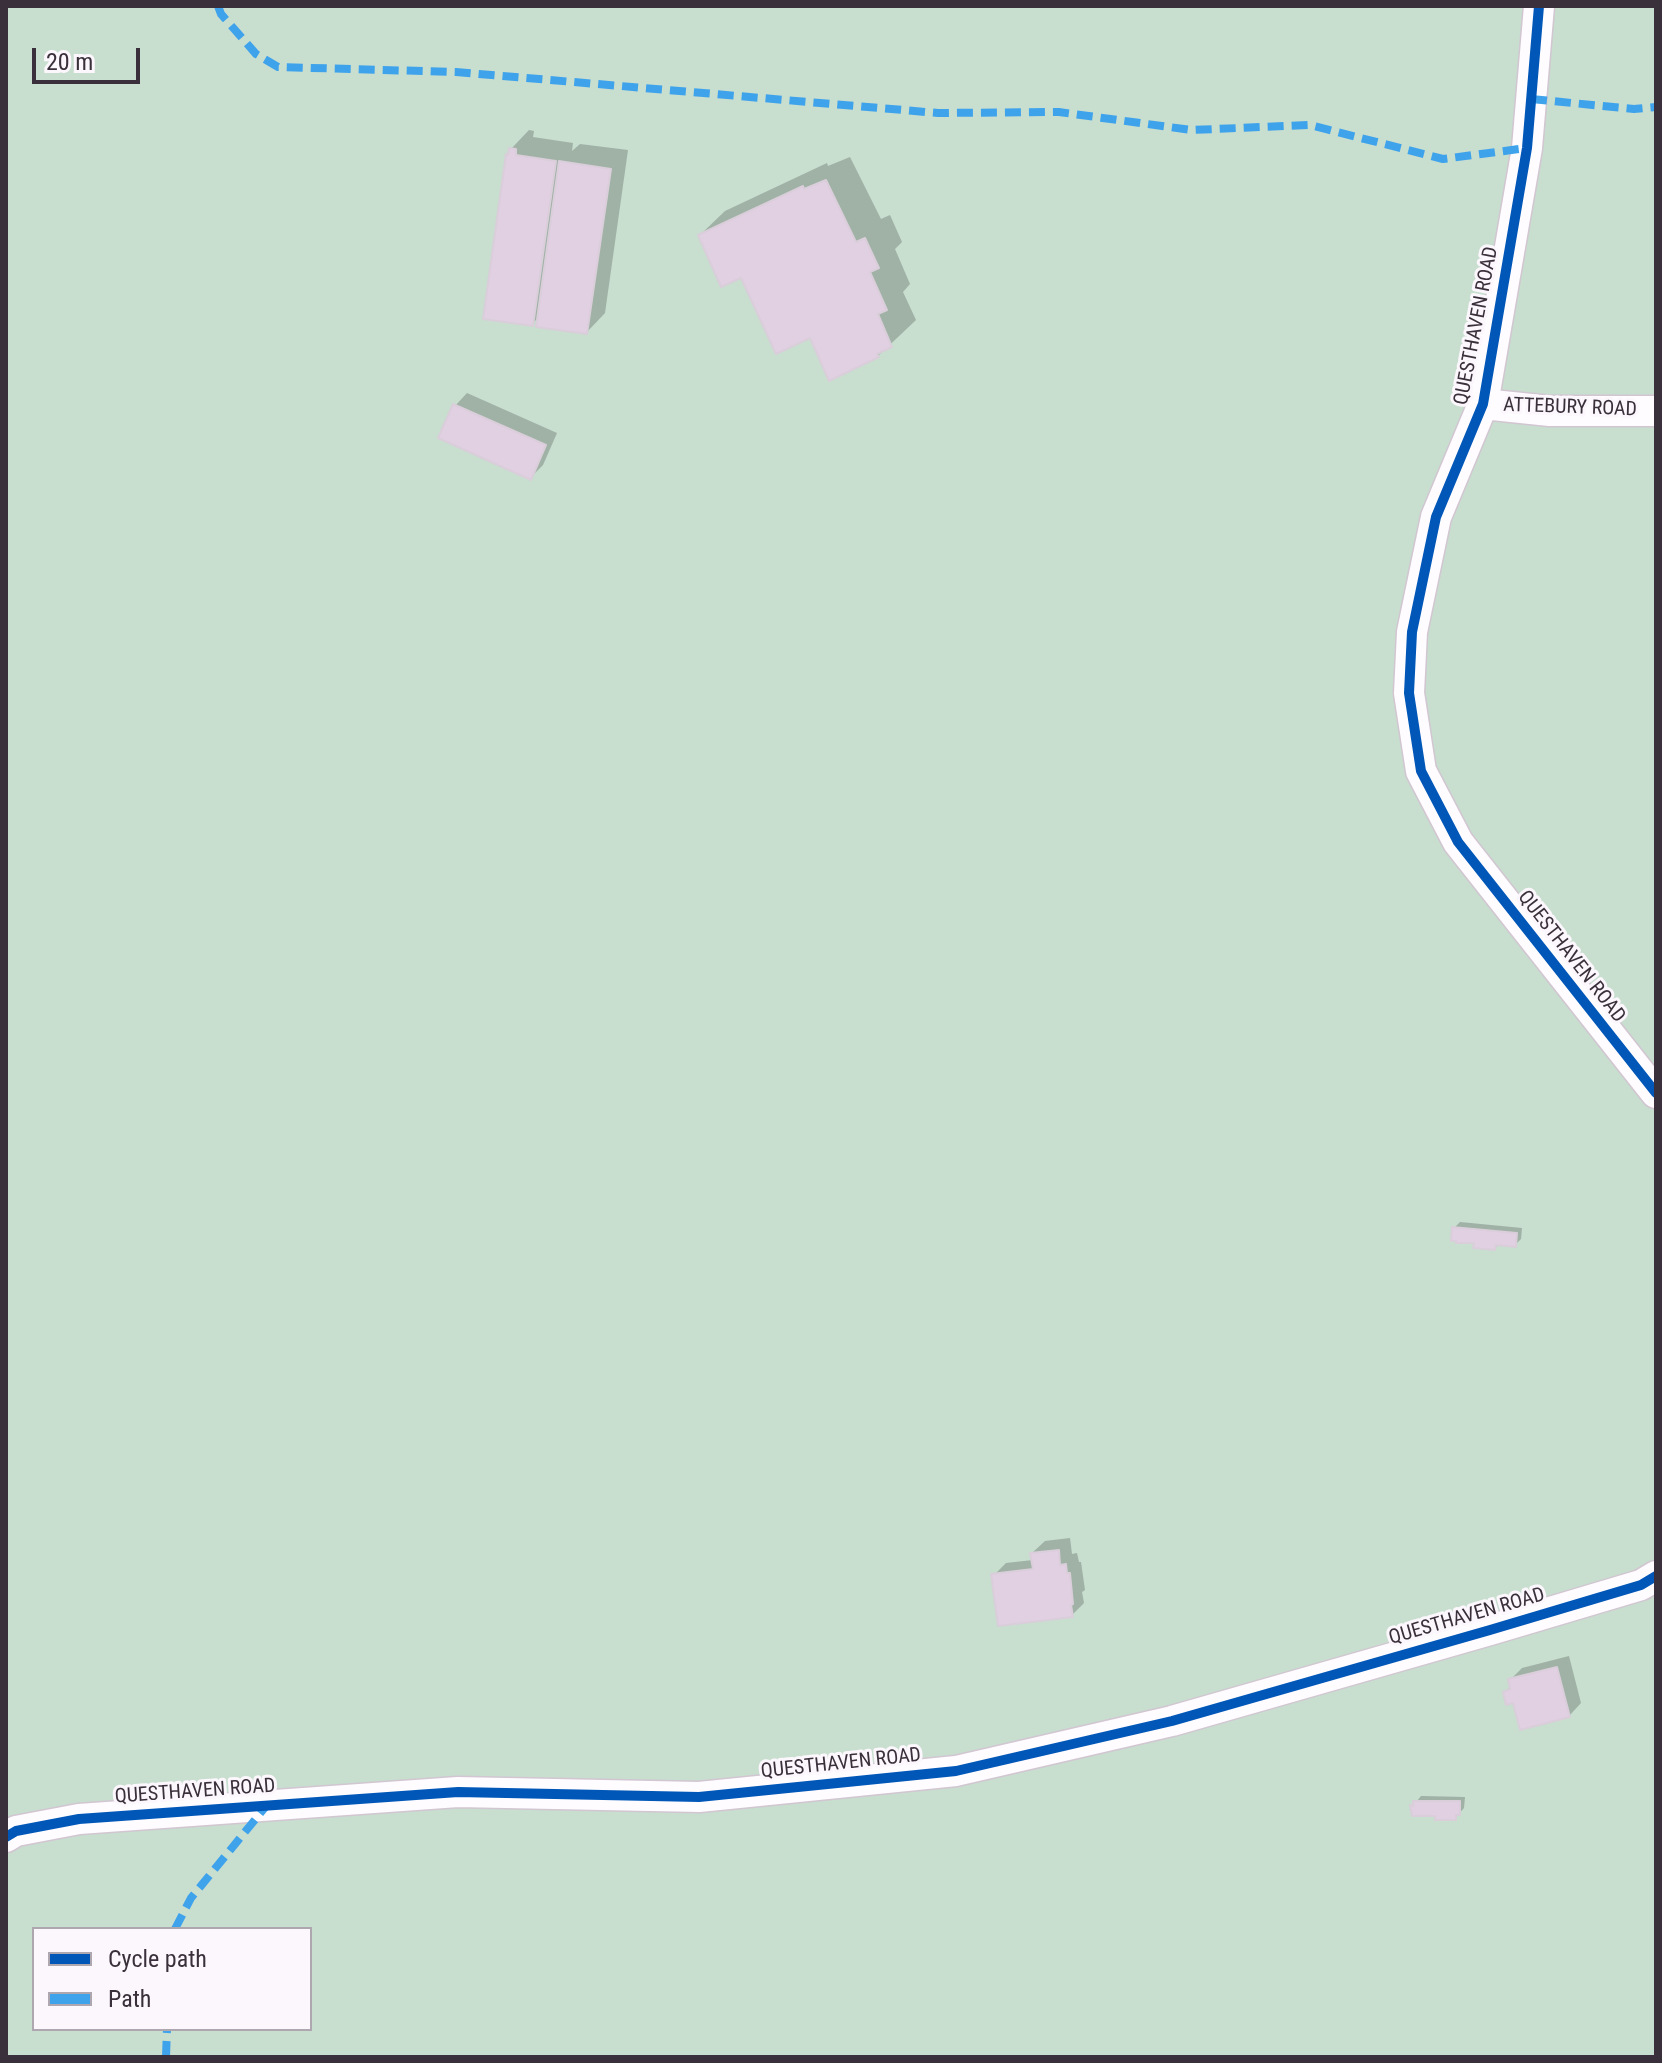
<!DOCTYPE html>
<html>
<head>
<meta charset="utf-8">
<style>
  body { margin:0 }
  #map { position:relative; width:1662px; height:2063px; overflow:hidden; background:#f6e8f7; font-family:"Roboto Condensed",sans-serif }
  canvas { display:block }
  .frame { position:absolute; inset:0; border:8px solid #3a303b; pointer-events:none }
  .legend { position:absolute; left:32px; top:1927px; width:280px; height:104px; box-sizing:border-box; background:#fcf7fc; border:2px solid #aea7af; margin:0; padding:10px 14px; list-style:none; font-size:24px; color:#3a303b }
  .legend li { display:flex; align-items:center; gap:16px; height:40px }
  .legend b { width:40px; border:2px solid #aea7af }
  .scale { position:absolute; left:32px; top:48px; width:108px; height:36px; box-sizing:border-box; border:4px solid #3a303b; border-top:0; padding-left:10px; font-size:24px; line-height:28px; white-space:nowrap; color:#3a303b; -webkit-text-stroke:6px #fcf7fc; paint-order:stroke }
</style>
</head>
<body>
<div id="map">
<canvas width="1662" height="2063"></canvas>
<div class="frame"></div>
<ul class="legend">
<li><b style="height:10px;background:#0057b8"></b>Cycle path</li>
<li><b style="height:10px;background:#3fa3ec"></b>Path</li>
</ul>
<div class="scale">20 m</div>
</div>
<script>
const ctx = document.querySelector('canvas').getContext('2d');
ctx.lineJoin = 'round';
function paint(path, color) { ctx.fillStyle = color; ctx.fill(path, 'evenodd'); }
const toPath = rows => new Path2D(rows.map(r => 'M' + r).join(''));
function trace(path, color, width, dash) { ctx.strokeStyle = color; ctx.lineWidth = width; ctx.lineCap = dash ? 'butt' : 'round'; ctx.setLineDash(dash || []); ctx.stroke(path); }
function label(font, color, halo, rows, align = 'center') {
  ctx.font = font + ' "Roboto Condensed",sans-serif'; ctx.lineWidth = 6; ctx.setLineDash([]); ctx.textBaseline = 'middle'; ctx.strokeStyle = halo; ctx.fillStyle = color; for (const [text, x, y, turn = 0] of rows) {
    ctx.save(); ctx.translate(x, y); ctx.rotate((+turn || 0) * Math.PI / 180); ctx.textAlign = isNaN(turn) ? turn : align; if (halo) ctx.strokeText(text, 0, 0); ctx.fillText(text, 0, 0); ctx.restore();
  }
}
paint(toPath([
  [6,6,1656,6,1656,2057,6,2057],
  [34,1929,310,1929,310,2029,34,2029]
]), '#c8decf');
paint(toPath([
  [529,130,534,131,533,137,573,143,572,151,580,144,628,150,605,313,587,332,540,316,532,324,508,155,511,149],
  [850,157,881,219,890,215,902,242,895,249,910,284,903,292,916,320,878,356,811,336,742,275,700,235,725,211,827,163,828,166],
  [467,393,557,433,543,465,531,477,455,406],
  [1460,1222,1522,1228,1521,1239,1515,1245,1500,1243,1495,1248,1476,1241,1454,1228],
  [1070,1538,1072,1554,1077,1553,1079,1562,1081,1562,1085,1590,1082,1592,1084,1603,1072,1615,994,1575,1006,1563,1033,1560,1032,1553,1045,1541],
  [1569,1656,1581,1703,1569,1716,1514,1701,1505,1692,1511,1686,1510,1680,1522,1668],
  [1421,1796,1465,1797,1464,1808,1455,1818,1413,1806]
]), '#0003');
const building = toPath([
  [509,148,516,149,516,155,556,161,533,326,483,319,506,154,508,155,509,148],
  [559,161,611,169,587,334,536,327,559,161],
  [826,180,856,242,865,238,879,268,870,272,887,310,878,314,892,347,877,354,879,357,829,381,810,338,776,354,741,278,721,287,698,235,803,186,804,189,826,180],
  [453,404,546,445,531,480,438,438,453,404],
  [1452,1227,1517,1233,1516,1247,1496,1245,1495,1250,1473,1248,1474,1243,1456,1243,1456,1241,1451,1241,1452,1227],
  [1059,1550,1060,1565,1066,1564,1067,1573,1070,1573,1073,1604,1071,1605,1073,1617,998,1626,991,1574,1033,1569,1030,1553,1059,1550],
  [1557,1667,1570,1717,1520,1730,1513,1703,1506,1705,1503,1692,1510,1689,1508,1679,1557,1667],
  [1413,1801,1460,1801,1460,1815,1456,1815,1456,1820,1435,1820,1435,1816,1412,1816,1410,1805,1413,1806,1413,1801]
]);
paint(building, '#e1cfe2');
trace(building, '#d9ceda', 2);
const street = toPath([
  [1539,6,1527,148,1483,404,1436,517,1412,632,1409,693,1421,771,1458,842,1656,1093],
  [1483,404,1550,411,1656,411],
  [6,1837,16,1831,79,1819,458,1792,699,1797,956,1771,1172,1721,1490,1630,1641,1585,1656,1576]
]);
trace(street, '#d1c6d1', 33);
trace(street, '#fefcfe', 30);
trace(toPath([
  [218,6,221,14,256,54,278,67,456,72,938,113,1059,112,1191,130,1310,125,1443,159,1527,148],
  [1531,99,1634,109,1656,107],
  [175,1929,191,1898,267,1805],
  [166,2057,167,2029]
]), '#3fa3ec', 8, [16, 8]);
trace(toPath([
  [1539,6,1527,148,1483,404,1436,517,1412,632,1409,693,1421,771,1458,842,1656,1093],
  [6,1837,16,1831,79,1819,458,1792,699,1797,956,1771,1172,1721,1490,1630,1641,1585,1656,1576]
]), '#0057b8', 10);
label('20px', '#3a303b', '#fcf7fc', [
  ["QUESTHAVEN ROAD",1477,326,-79],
  ["ATTEBURY ROAD",1570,408,2],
  ["QUESTHAVEN ROAD",1571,957,52],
  ["QUESTHAVEN ROAD",1467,1617,-16],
  ["QUESTHAVEN ROAD",841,1764,-6],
  ["QUESTHAVEN ROAD",195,1792,-4]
]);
</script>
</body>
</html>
